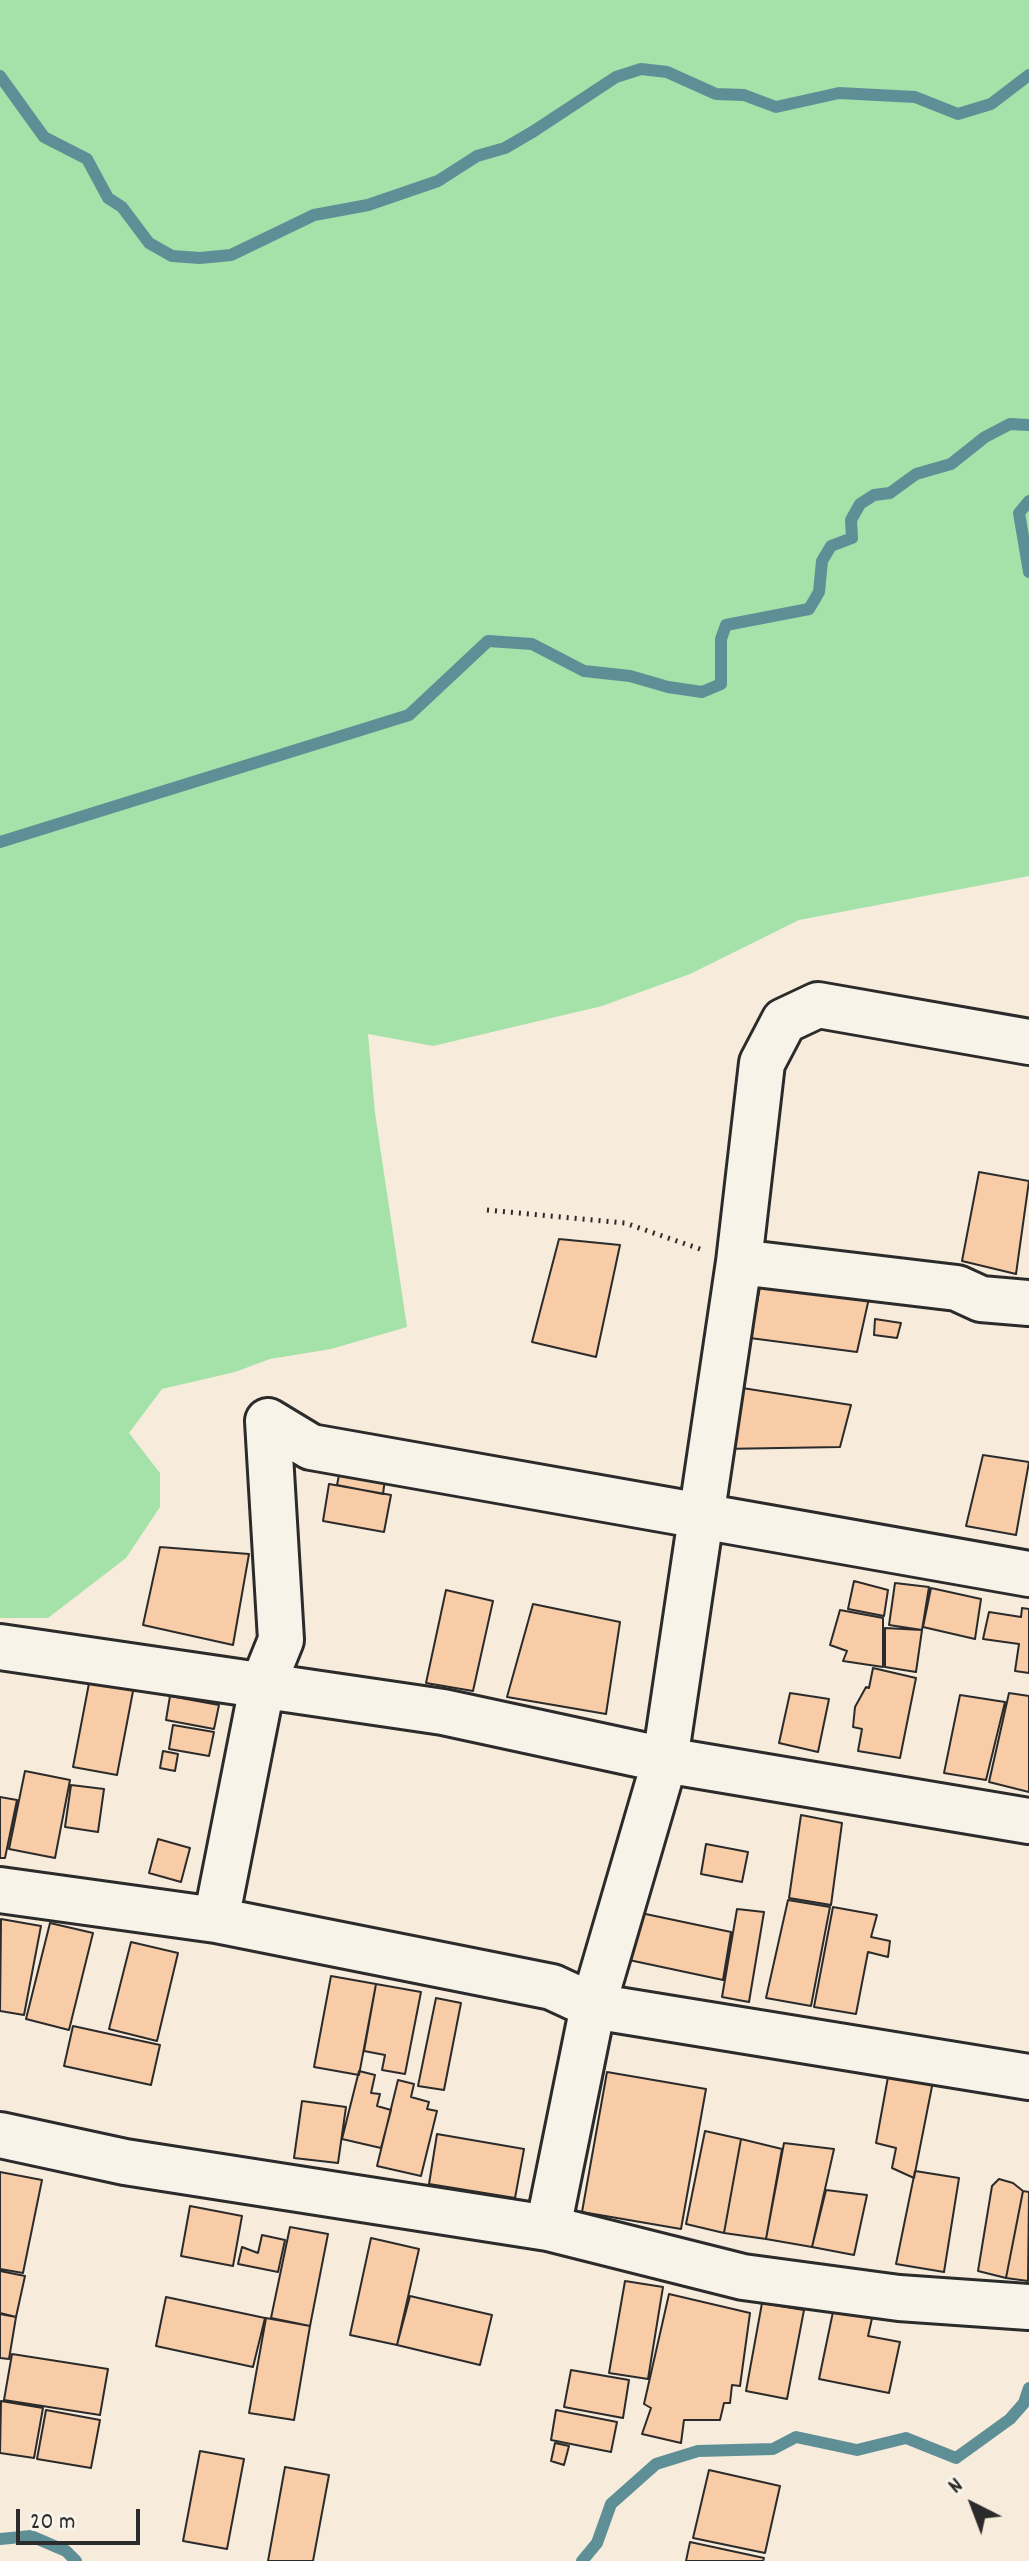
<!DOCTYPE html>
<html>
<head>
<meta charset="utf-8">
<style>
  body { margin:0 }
  #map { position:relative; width:1029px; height:2561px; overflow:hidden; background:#f7ebdb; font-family:Dekko,sans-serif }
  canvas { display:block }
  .north { position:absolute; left:933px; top:2465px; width:80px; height:80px; -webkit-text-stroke:6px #f7f3e8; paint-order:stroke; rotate:318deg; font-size:22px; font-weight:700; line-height:32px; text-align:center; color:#2b2b2b }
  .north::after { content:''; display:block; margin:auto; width:28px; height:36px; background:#2b2b2b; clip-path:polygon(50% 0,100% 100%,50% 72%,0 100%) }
  .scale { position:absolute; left:16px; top:2509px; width:124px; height:36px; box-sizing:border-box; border:4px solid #2b2b2b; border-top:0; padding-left:10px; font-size:24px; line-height:28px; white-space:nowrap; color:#2b2b2b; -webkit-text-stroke:6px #f7f3e8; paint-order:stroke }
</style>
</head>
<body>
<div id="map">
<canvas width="1029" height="2561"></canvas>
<div class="north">N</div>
<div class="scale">20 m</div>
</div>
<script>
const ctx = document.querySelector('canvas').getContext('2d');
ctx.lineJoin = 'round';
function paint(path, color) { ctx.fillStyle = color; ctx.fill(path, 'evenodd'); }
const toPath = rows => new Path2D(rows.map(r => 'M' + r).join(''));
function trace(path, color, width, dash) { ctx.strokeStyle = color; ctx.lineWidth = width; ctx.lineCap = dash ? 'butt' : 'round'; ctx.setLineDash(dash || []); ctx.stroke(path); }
paint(toPath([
  [0,0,1029,0,1029,876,799,920,690,974,602,1006,433,1046,368,1034,375,1113,407,1327,331,1349,270,1359,235,1372,162,1389,129,1433,160,1473,160,1507,126,1558,48,1618,0,1618]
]), '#a4e2a9');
trace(toPath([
  [0,76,44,137,87,159,108,198,122,207,149,243,172,256,200,258,231,255,314,215,368,205,438,181,477,156,505,148,534,131,616,77,641,69,667,72,716,94,744,95,776,107,839,93,915,97,958,114,991,104,1029,75],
  [1029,501,1019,513,1029,572],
  [0,842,409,715,488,641,532,644,584,671,630,676,668,687,702,692,721,684,721,639,726,625,809,609,819,592,822,561,831,546,852,538,851,520,860,504,874,495,890,493,916,474,951,464,985,437,1010,424,1029,425],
  [0,2539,31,2536,66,2551,76,2561],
  [582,2561,597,2543,611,2504,656,2464,698,2451,773,2449,796,2437,857,2450,906,2438,956,2458,1010,2419,1024,2403,1029,2388]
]), '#5f8f96', 12);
const building = toPath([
  [979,1172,1029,1181,1016,1274,962,1261,979,1172],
  [559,1239,620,1245,596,1357,532,1342,559,1239],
  [762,1277,871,1289,857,1352,750,1338,762,1277],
  [875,1319,901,1323,897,1338,874,1335,875,1319],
  [736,1387,851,1405,840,1447,720,1449,736,1387],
  [983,1455,1029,1462,1016,1535,966,1526,983,1455],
  [340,1470,385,1479,383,1494,337,1485,340,1470],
  [329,1484,391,1495,384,1532,323,1521,329,1484],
  [160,1547,249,1554,233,1645,143,1625,160,1547],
  [854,1581,888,1590,884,1616,848,1609,854,1581],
  [895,1583,929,1587,922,1630,889,1625,895,1583],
  [931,1588,981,1599,975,1639,923,1627,931,1588],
  [446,1590,493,1601,473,1691,426,1683,446,1590],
  [533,1604,620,1622,606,1714,507,1697,533,1604],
  [1022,1608,1029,1609,1029,1673,1015,1671,1019,1644,983,1639,989,1612,1021,1617,1022,1608],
  [840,1610,883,1618,883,1667,843,1661,847,1651,830,1645,840,1610],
  [885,1628,922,1630,916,1672,885,1667,885,1628],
  [873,1668,916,1678,900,1758,858,1751,862,1729,853,1727,855,1707,866,1687,869,1688,873,1668],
  [90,1678,134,1686,117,1775,73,1767,90,1678],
  [790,1693,829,1699,818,1752,779,1743,790,1693],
  [1009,1693,1029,1696,1029,1792,989,1782,1009,1693],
  [960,1695,1005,1702,986,1780,944,1773,960,1695],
  [170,1696,219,1705,214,1729,166,1720,170,1696],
  [173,1725,214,1732,209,1756,169,1749,173,1725],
  [163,1751,178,1754,175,1771,160,1768,163,1751],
  [25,1771,70,1780,55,1858,9,1849,25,1771],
  [71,1785,104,1789,98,1832,65,1827,71,1785],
  [0,1797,17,1800,5,1858,0,1858,0,1797],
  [801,1815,842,1823,831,1905,789,1898,801,1815],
  [158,1839,190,1848,181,1882,149,1873,158,1839],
  [706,1844,748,1852,742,1882,701,1874,706,1844],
  [788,1900,830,1907,811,2006,766,1998,788,1900],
  [833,1907,877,1915,871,1937,890,1941,888,1957,868,1952,856,2014,814,2007,833,1907],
  [737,1909,764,1912,749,2002,722,1997,737,1909],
  [636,1912,731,1932,723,1980,629,1960,636,1912],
  [1,1919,41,1926,24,2015,0,2011,1,1919],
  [50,1923,93,1933,69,2030,26,2019,50,1923],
  [131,1942,178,1953,157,2041,109,2029,131,1942],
  [331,1976,376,1984,359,2075,314,2067,331,1976],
  [376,1984,421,1992,405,2074,382,2070,385,2055,364,2051,376,1984],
  [436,1998,461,2003,444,2090,418,2086,436,1998],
  [73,2026,160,2045,151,2085,64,2066,73,2026],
  [911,2068,935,2071,914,2178,892,2168,896,2148,876,2143,888,2077,911,2081,911,2068],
  [359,2071,375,2075,371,2093,380,2094,377,2106,391,2110,381,2148,342,2139,359,2071],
  [607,2072,706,2089,681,2229,582,2212,607,2072],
  [398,2080,414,2084,411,2097,429,2102,427,2109,437,2111,421,2176,377,2166,398,2080],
  [302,2101,346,2107,338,2163,294,2158,302,2101],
  [705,2131,741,2139,724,2233,686,2224,705,2131],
  [437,2134,524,2149,515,2198,429,2184,437,2134],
  [741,2139,782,2149,766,2239,724,2233,741,2139],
  [784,2143,834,2149,812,2247,766,2239,784,2143],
  [915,2171,959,2178,944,2272,896,2264,915,2171],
  [0,2172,42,2180,23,2273,0,2269,0,2172],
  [999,2179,1013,2183,1023,2191,1006,2278,978,2271,992,2186,999,2179],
  [826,2190,867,2195,854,2255,812,2247,826,2190],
  [1023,2191,1029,2192,1028,2281,1006,2278,1023,2191],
  [190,2206,242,2216,233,2266,181,2256,190,2206],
  [290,2227,328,2234,310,2326,271,2318,290,2227],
  [262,2235,285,2240,278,2272,238,2264,242,2247,258,2253,262,2235],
  [371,2238,419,2249,397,2345,350,2335,371,2238],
  [0,2271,25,2276,16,2317,0,2313,0,2271],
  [625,2281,663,2287,648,2379,609,2373,625,2281],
  [669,2294,750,2313,740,2386,732,2385,730,2403,724,2403,720,2420,684,2420,681,2443,642,2434,651,2408,644,2404,669,2294],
  [410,2296,492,2315,480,2365,397,2345,410,2296],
  [166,2297,265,2318,253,2367,156,2346,166,2297],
  [762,2303,804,2310,787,2399,746,2391,762,2303],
  [834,2307,873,2314,868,2336,900,2342,889,2393,819,2379,834,2307],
  [0,2314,16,2317,9,2359,0,2358,0,2314],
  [266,2318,310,2326,294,2420,249,2413,266,2318],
  [12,2354,108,2369,100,2415,4,2400,12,2354],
  [571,2370,629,2380,623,2418,564,2407,571,2370],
  [1,2401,43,2408,34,2458,0,2453,1,2401],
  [46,2410,100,2420,91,2468,37,2459,46,2410],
  [556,2410,617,2422,611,2452,551,2440,556,2410],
  [555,2443,569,2446,564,2465,551,2461,555,2443],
  [200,2451,244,2459,227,2549,183,2541,200,2451],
  [285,2467,329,2475,313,2561,268,2561,285,2467],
  [709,2470,780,2486,765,2553,693,2538,709,2470],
  [690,2542,764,2558,763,2561,686,2561,690,2542]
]);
paint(building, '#f7cca6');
trace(building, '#2b2b2b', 2);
const minor = toPath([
  [1029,1042,818,1005,784,1021,762,1063,739,1262,665,1760,593,2006,1029,2077],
  [739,1262,957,1288,981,1299,1029,1303],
  [268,1421,311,1447,1029,1574],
  [0,1647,443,1712,665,1760,1029,1821],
  [0,1890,216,1920,552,1987,593,2006,548,2228],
  [216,1920,262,1687,281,1640,268,1421],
  [0,2135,125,2162,548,2228,743,2277,899,2298,1029,2307]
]);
trace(minor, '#2b2b2b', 50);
trace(toPath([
  [487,1210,625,1223,700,1249]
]), '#2b2b2b', 5, [2, 6]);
trace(minor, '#f7f3e8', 44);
</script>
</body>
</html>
